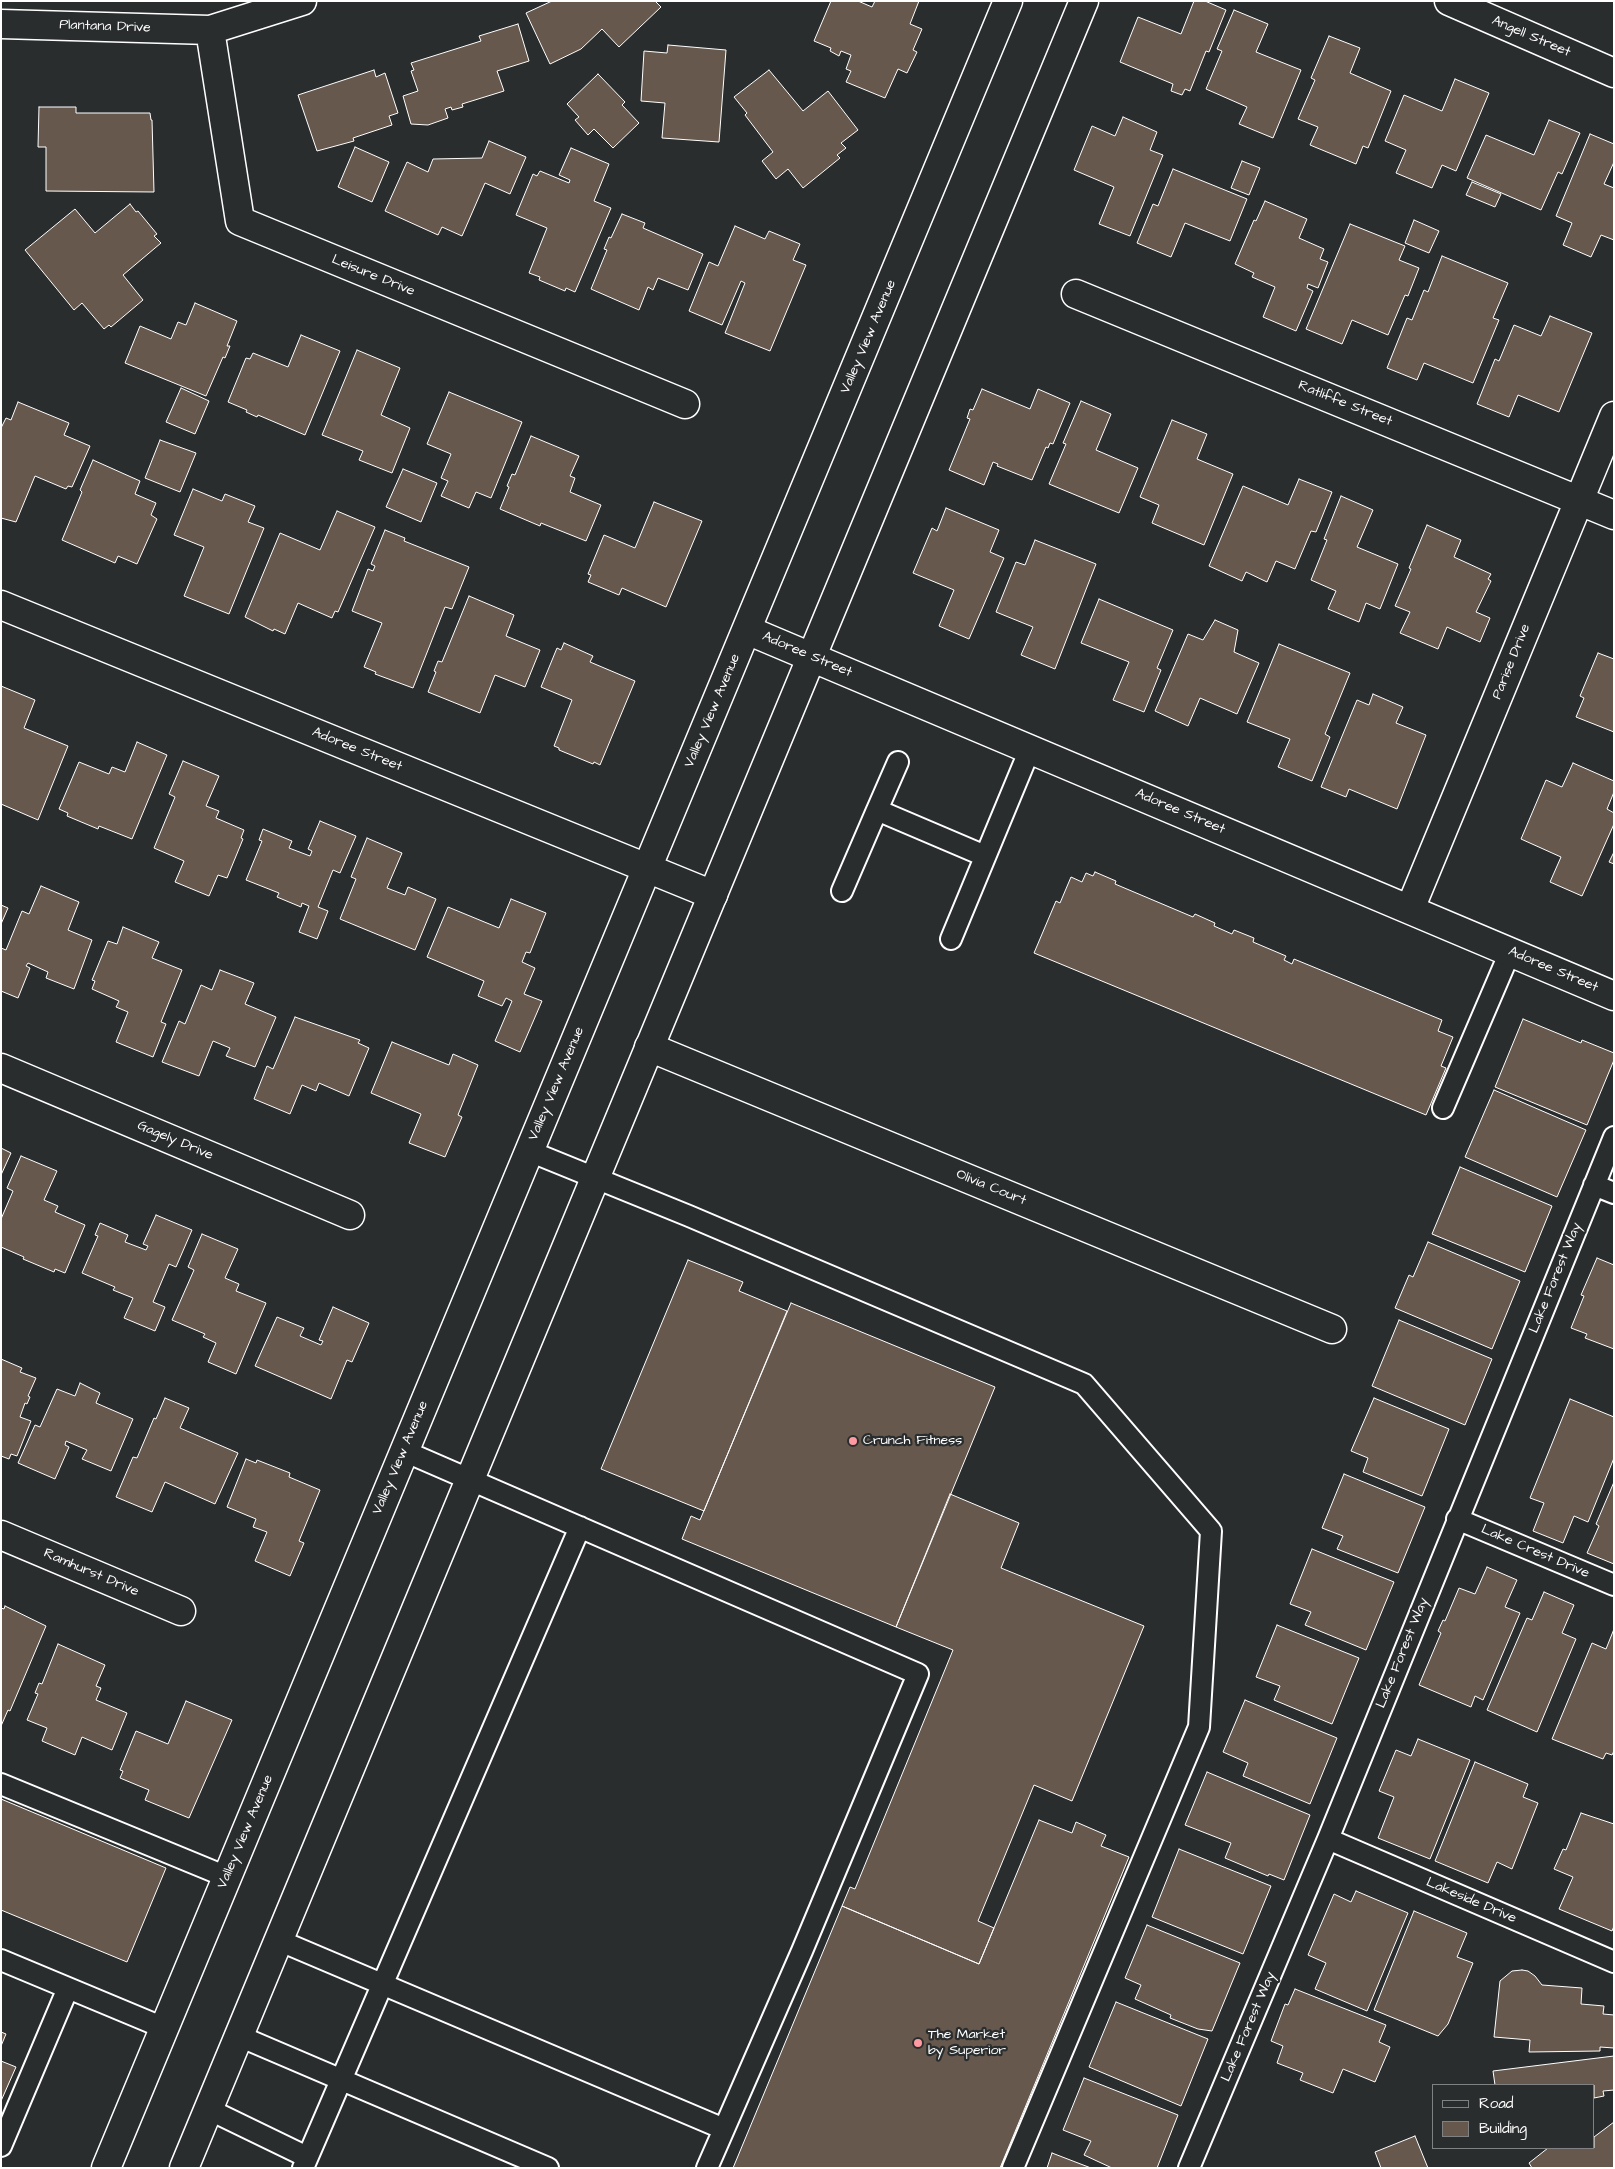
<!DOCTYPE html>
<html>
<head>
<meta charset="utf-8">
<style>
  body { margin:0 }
  #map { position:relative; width:1615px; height:2169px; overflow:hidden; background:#2a2d2e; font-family:"Architects Daughter",sans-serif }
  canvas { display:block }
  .frame { position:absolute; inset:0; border:2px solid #fff; pointer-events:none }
  .legend { position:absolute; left:1432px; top:2084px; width:162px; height:65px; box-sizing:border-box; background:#2a2d2e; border:1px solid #7f8182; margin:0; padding:6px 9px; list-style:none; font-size:15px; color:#fff }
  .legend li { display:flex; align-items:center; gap:10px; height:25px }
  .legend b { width:25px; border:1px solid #7f8182 }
</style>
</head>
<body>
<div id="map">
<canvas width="1615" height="2169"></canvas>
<div class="frame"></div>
<ul class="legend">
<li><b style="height:6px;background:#2a2d2e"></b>Road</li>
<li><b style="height:14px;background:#67584e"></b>Building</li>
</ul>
</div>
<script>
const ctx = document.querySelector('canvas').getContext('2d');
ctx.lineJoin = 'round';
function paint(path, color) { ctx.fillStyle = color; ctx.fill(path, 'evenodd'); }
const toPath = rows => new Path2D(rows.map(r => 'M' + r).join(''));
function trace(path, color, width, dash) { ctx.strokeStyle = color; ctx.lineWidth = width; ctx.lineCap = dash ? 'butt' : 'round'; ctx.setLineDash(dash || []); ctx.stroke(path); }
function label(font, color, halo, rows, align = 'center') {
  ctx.font = font + ' "Architects Daughter",sans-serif'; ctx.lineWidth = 4.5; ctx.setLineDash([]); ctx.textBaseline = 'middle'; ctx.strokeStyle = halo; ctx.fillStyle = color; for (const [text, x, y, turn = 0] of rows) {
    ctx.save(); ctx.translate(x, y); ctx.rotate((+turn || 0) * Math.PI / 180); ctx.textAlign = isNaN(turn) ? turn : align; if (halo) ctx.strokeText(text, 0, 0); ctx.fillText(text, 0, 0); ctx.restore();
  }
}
const building = toPath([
  [552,1,655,1,661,7,619,47,602,29,581,49,550,64,526,13,552,1],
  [831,1,858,1,872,7,875,1,919,1,910,24,922,29,913,50,917,52,907,73,898,69,885,98,846,82,851,71,846,69,851,55,841,51,839,56,830,51,831,48,814,41,831,1],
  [1194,1,1205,1,1226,10,1209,52,1206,51,1190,91,1185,89,1182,95,1171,91,1173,84,1120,62,1138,17,1181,34,1194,1],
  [1234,10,1268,24,1256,52,1301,70,1273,138,1239,124,1247,107,1206,89,1222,51,1217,49,1234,10],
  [518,24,529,61,497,71,504,91,462,104,463,107,452,110,451,107,445,109,448,118,428,125,411,124,403,96,418,91,411,71,414,70,411,63,481,41,479,36,518,24],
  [1329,36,1360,48,1350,73,1391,91,1368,148,1363,146,1356,164,1310,145,1318,127,1298,119,1315,80,1311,78,1329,36],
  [668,45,726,50,719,142,662,138,665,103,641,101,644,51,667,53,668,45],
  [374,70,376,77,385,73,398,113,389,116,392,125,353,138,354,141,317,151,298,95,374,70],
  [769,70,803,111,828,91,858,130,841,143,846,148,837,155,840,158,803,188,788,169,776,179,762,161,773,152,745,115,747,113,734,97,769,70],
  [598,74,625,102,622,105,639,123,613,148,594,129,588,135,575,120,579,117,567,104,598,74],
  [1455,79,1489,93,1456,171,1442,165,1432,188,1396,173,1406,150,1385,141,1404,95,1442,111,1455,79],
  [39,107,76,107,76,113,150,113,151,120,152,120,154,192,46,191,46,147,38,147,39,107],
  [1123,117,1157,132,1150,150,1163,155,1130,236,1099,224,1114,187,1074,170,1092,126,1115,136,1123,117],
  [1549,120,1580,133,1562,174,1558,172,1541,210,1467,178,1486,135,1534,155,1549,120],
  [1590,134,1614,144,1614,162,1604,184,1614,188,1614,240,1601,235,1591,257,1563,245,1572,223,1556,216,1590,134],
  [489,141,526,157,510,194,485,183,462,236,442,227,438,235,385,211,407,162,428,172,433,159,482,158,489,141],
  [355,147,389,162,372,202,338,187,355,147],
  [571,148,609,164,594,201,611,208,575,292,566,288,565,291,539,280,540,277,529,273,547,228,516,215,533,174,537,176,540,171,569,183,570,180,559,175,571,148],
  [1242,161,1260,168,1249,195,1231,188,1242,161],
  [1173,169,1247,199,1230,241,1185,223,1171,257,1137,243,1153,204,1158,206,1173,169],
  [1472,182,1501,194,1495,207,1466,195,1472,182],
  [1265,201,1307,219,1299,238,1324,249,1320,259,1328,262,1318,288,1308,284,1307,288,1313,291,1296,331,1263,317,1275,287,1252,277,1254,273,1235,264,1254,220,1256,221,1265,201],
  [130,204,136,212,138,211,157,234,154,236,161,243,123,275,143,300,111,327,109,325,104,329,82,303,74,310,25,250,75,209,95,233,130,204],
  [622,214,645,223,643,228,703,254,688,290,658,278,653,290,648,287,639,310,591,289,607,250,604,249,609,237,611,238,622,214],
  [1414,220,1439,231,1429,253,1405,243,1414,220],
  [1350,224,1405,246,1399,260,1419,268,1408,296,1405,295,1388,335,1352,320,1342,344,1306,329,1350,224],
  [735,226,765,239,769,231,800,244,793,260,806,265,770,351,725,333,745,283,741,281,722,325,689,311,709,262,718,266,735,226],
  [1442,256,1508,283,1493,318,1499,320,1473,383,1424,363,1417,380,1387,368,1407,318,1412,320,1424,290,1428,292,1442,256],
  [195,303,237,321,227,346,230,346,225,358,223,357,206,396,125,363,140,326,171,339,178,322,186,325,195,303],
  [1550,316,1592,333,1559,412,1518,395,1509,417,1477,404,1495,359,1499,361,1514,325,1541,336,1550,316],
  [301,335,340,351,305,435,258,415,257,417,246,412,247,410,228,402,246,358,250,359,253,353,288,367,301,335],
  [357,350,400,368,381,415,410,428,392,473,359,460,363,451,322,435,357,350],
  [181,388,209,401,195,434,166,422,181,388],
  [982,389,1030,409,1038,389,1070,403,1053,444,1050,443,1048,448,1046,447,1032,480,997,466,998,464,993,462,984,485,949,470,970,419,967,418,970,409,973,410,982,389],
  [449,392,522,422,491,498,476,492,469,508,441,496,448,481,441,478,451,454,427,444,449,392],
  [1081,401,1111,414,1096,450,1138,468,1119,513,1049,484,1066,444,1063,443,1081,401],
  [18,402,69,423,64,435,90,446,72,487,68,486,66,489,35,476,16,522,1,518,1,428,6,418,11,420,18,402],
  [1172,420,1207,434,1197,459,1233,474,1204,545,1152,523,1159,505,1140,497,1172,420],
  [531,436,579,456,570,476,575,478,570,492,601,505,586,541,541,523,540,526,500,509,509,487,507,486,512,474,515,475,531,436],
  [160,440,196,453,180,492,145,478,160,440],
  [93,460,140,481,135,494,156,503,151,515,157,519,137,564,118,556,115,563,62,540,82,492,80,490,93,460],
  [403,469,437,483,421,522,386,507,403,469],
  [1299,479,1332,492,1316,532,1311,531,1295,569,1276,561,1267,582,1246,572,1242,581,1209,566,1243,486,1288,505,1299,479],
  [193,489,222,501,225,494,255,506,248,522,264,528,229,614,184,596,204,547,174,535,193,489],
  [1341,496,1373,510,1357,547,1398,564,1380,609,1366,603,1359,622,1328,609,1336,591,1311,580,1327,540,1324,539,1341,496],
  [654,502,702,521,666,607,622,588,619,595,588,582,591,575,588,574,604,535,635,548,654,502],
  [946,508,999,530,990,552,1004,558,969,639,939,626,954,590,913,573,932,528,937,531,946,508],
  [337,511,375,527,338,612,335,611,332,618,298,603,285,634,274,629,273,631,245,617,280,533,320,550,337,511],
  [1427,525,1461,540,1454,557,1491,574,1488,579,1491,581,1476,612,1490,618,1480,642,1447,627,1438,649,1400,633,1410,612,1395,606,1411,569,1409,568,1427,525],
  [385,530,405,538,404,541,469,567,452,609,445,607,413,688,375,674,376,672,364,667,382,623,352,611,368,569,373,571,375,566,371,564,385,530],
  [1035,540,1096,564,1055,669,1021,655,1033,627,996,612,1016,562,1025,565,1035,540],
  [469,596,514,615,506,636,540,650,525,687,495,675,480,713,428,692,436,672,434,671,438,661,442,662,469,596],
  [1099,599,1173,630,1157,668,1161,670,1144,712,1113,700,1129,662,1081,643,1099,599],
  [1215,620,1238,630,1234,652,1259,663,1237,714,1200,698,1188,726,1155,711,1188,634,1203,640,1215,620],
  [564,643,593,656,590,662,635,681,600,765,594,762,593,764,559,750,559,748,554,746,572,700,541,687,557,648,561,650,564,643],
  [1279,644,1350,673,1325,734,1330,737,1312,781,1278,767,1290,739,1247,722,1279,644],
  [1598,653,1614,659,1614,732,1576,717,1584,698,1580,696,1598,653],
  [1,686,35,700,24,728,68,746,38,820,1,804,1,686],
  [1373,694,1403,707,1396,723,1426,735,1397,809,1349,789,1346,797,1321,787,1357,700,1369,705,1373,694],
  [137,742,167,755,132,839,99,826,98,829,67,816,68,813,59,809,79,762,109,774,112,767,125,772,137,742],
  [183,761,219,776,206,806,219,811,216,818,244,830,241,838,243,839,227,878,218,875,209,896,175,882,184,861,154,848,175,797,169,794,183,761],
  [1573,763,1614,781,1614,792,1607,809,1614,813,1614,824,1582,896,1550,882,1561,857,1521,839,1546,780,1562,787,1573,763],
  [320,821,356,836,340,873,333,870,318,907,328,911,317,939,299,932,309,906,302,903,301,907,277,897,279,893,246,880,262,841,259,840,263,829,292,841,289,848,310,856,312,851,308,849,320,821],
  [367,838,402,853,387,888,405,895,408,887,436,899,415,950,340,919,356,879,351,877,367,838],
  [1614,852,1614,864,1609,862,1614,852],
  [1095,872,1116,881,1115,884,1193,917,1195,914,1215,923,1214,926,1232,934,1234,930,1254,938,1253,942,1286,956,1284,960,1292,964,1294,959,1442,1020,1438,1031,1453,1037,1441,1066,1446,1068,1426,1115,1034,953,1056,901,1060,903,1071,877,1082,882,1086,873,1093,876,1095,872],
  [41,886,79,902,68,930,92,940,74,989,46,978,48,972,28,963,26,966,30,968,18,998,1,991,1,948,6,950,22,911,29,914,41,886],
  [511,899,546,913,530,953,526,952,522,962,535,968,524,994,542,1001,520,1052,495,1041,512,1001,506,998,502,1006,478,996,484,981,427,957,448,907,499,928,511,899],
  [1,905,8,908,1,924,1,905],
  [123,927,159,942,152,958,182,970,161,1022,166,1024,153,1057,116,1042,128,1012,116,1007,119,1001,92,989,95,981,92,980,108,941,117,944,123,927],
  [220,970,254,983,245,1004,276,1017,255,1067,226,1056,230,1048,213,1041,199,1076,162,1062,179,1021,185,1024,201,985,212,990,220,970],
  [295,1017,360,1040,358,1043,369,1048,349,1096,319,1083,316,1091,302,1085,290,1114,254,1099,267,1066,273,1069,295,1017],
  [1523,1019,1581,1043,1582,1040,1614,1053,1614,1060,1587,1125,1495,1087,1523,1019],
  [392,1042,449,1065,453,1054,478,1065,458,1115,462,1117,445,1157,409,1143,421,1114,371,1093,392,1042],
  [1494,1090,1586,1130,1557,1197,1465,1157,1494,1090],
  [1,1148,11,1153,1,1175,1,1148],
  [21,1156,57,1171,44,1200,58,1206,55,1212,85,1225,65,1273,55,1269,54,1272,23,1259,24,1257,1,1247,1,1219,13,1191,7,1188,21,1156],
  [1460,1167,1552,1206,1525,1272,1432,1234,1460,1167],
  [156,1215,192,1230,176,1267,169,1264,153,1302,165,1307,155,1331,124,1318,133,1298,113,1290,115,1287,82,1273,98,1236,95,1235,100,1223,128,1235,125,1242,146,1250,148,1246,143,1244,156,1215],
  [202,1234,238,1249,225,1278,239,1284,236,1291,266,1303,236,1374,208,1362,216,1343,203,1337,205,1334,172,1320,194,1270,188,1267,202,1234],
  [1428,1242,1520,1281,1492,1349,1395,1308,1409,1275,1413,1277,1428,1242],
  [1597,1258,1614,1265,1614,1349,1585,1338,1587,1334,1571,1328,1584,1296,1581,1295,1597,1258],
  [688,1260,743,1282,739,1291,787,1311,704,1511,601,1469,688,1260],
  [791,1303,995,1387,896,1627,682,1539,691,1516,700,1520,791,1303],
  [333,1307,369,1323,352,1362,347,1360,331,1399,255,1366,277,1317,304,1328,300,1336,321,1345,323,1341,319,1340,333,1307],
  [1399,1320,1492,1359,1465,1425,1372,1386,1399,1320],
  [1,1359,22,1368,20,1372,36,1378,28,1396,30,1397,27,1404,25,1403,20,1417,31,1421,17,1456,11,1454,9,1459,1,1456,1,1359],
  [80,1383,100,1393,96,1403,133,1419,111,1471,82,1459,87,1450,66,1441,65,1445,69,1447,55,1479,18,1463,35,1425,40,1427,57,1389,75,1396,80,1383],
  [165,1398,189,1408,180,1428,238,1453,215,1504,165,1482,152,1512,116,1497,133,1457,137,1458,154,1418,156,1419,165,1398],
  [1374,1398,1449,1429,1422,1496,1363,1472,1368,1458,1351,1451,1374,1398],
  [1570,1399,1614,1417,1614,1458,1588,1522,1574,1516,1563,1543,1533,1531,1544,1503,1530,1498,1570,1399],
  [246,1459,256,1463,257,1460,290,1473,289,1477,320,1490,299,1541,304,1543,290,1576,255,1561,267,1532,253,1527,256,1519,227,1507,246,1459],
  [1344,1474,1425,1507,1398,1573,1337,1549,1343,1536,1322,1528,1344,1474],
  [1614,1482,1614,1564,1587,1553,1599,1526,1596,1524,1614,1482],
  [950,1494,1019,1523,1001,1568,1144,1626,1072,1801,1034,1785,978,1921,994,1928,979,1964,842,1906,850,1887,855,1889,953,1650,896,1627,950,1494],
  [1312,1549,1394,1582,1366,1650,1305,1625,1311,1612,1290,1604,1312,1549],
  [1487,1567,1517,1580,1505,1607,1520,1613,1483,1700,1475,1696,1471,1707,1419,1685,1441,1633,1438,1631,1443,1620,1445,1621,1459,1588,1475,1594,1487,1567],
  [1544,1592,1574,1605,1562,1633,1576,1639,1537,1732,1487,1710,1527,1618,1532,1620,1544,1592],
  [5,1606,46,1626,10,1711,8,1710,1,1726,1,1608,4,1609,5,1606],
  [1277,1625,1359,1658,1332,1724,1274,1700,1280,1686,1256,1677,1277,1625],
  [1614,1629,1614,1751,1612,1755,1606,1753,1603,1759,1552,1739,1592,1643,1606,1649,1614,1629],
  [58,1644,105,1665,96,1686,101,1688,96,1700,127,1713,112,1750,82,1737,75,1755,42,1741,47,1728,27,1720,38,1694,35,1693,39,1683,42,1684,58,1644],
  [1245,1700,1337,1738,1310,1804,1243,1776,1248,1763,1223,1752,1245,1700],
  [186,1701,232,1720,189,1818,145,1800,149,1790,120,1778,123,1771,120,1770,136,1731,168,1744,186,1701],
  [1418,1739,1470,1760,1430,1859,1378,1838,1394,1797,1379,1791,1396,1750,1411,1756,1418,1739],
  [1475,1762,1528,1784,1523,1797,1538,1803,1512,1869,1497,1862,1488,1883,1435,1861,1475,1762],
  [1207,1772,1310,1815,1284,1880,1269,1874,1268,1876,1225,1858,1231,1843,1185,1825,1207,1772],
  [1,1799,166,1868,127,1962,1,1910,1,1799],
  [1581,1813,1614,1824,1614,1926,1612,1931,1559,1909,1573,1877,1554,1869,1563,1849,1566,1850,1581,1813],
  [1039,1820,1072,1833,1076,1822,1106,1835,1101,1846,1129,1857,1000,2168,733,2168,842,1906,979,1964,1039,1820],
  [1179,1849,1271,1886,1243,1954,1152,1917,1179,1849],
  [1356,1891,1408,1913,1367,2011,1315,1989,1326,1963,1308,1955,1334,1894,1351,1902,1356,1891],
  [1414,1911,1467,1933,1457,1957,1473,1963,1448,2024,1438,2036,1374,2010,1414,1911],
  [1147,1925,1240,1963,1212,2031,1198,2029,1170,2018,1171,2015,1135,1999,1141,1985,1125,1978,1147,1925],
  [1522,1970,1528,1971,1535,1976,1542,1985,1582,1988,1581,2004,1604,2006,1603,2014,1614,2015,1614,2048,1600,2047,1600,2051,1529,2052,1530,2040,1494,2037,1500,1981,1512,1971,1522,1970],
  [1295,1989,1386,2025,1379,2042,1390,2047,1375,2082,1343,2069,1333,2093,1300,2080,1303,2073,1277,2063,1283,2046,1271,2041,1285,2004,1288,2005,1295,1989],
  [1116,2002,1208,2039,1181,2106,1089,2067,1116,2002],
  [1,2032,6,2034,1,2046,1,2032],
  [1614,2056,1614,2090,1603,2091,1604,2096,1594,2098,1594,2085,1495,2085,1493,2071,1614,2056],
  [1,2061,16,2067,1,2101,1,2061],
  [1084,2078,1178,2115,1157,2168,1112,2168,1084,2155,1091,2141,1063,2130,1084,2078],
  [1614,2122,1614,2168,1532,2168,1529,2163,1548,2148,1594,2148,1594,2137,1614,2122],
  [1415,2136,1428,2168,1381,2168,1375,2152,1415,2136],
  [1052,2153,1091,2168,1047,2168,1052,2153]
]);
paint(building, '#67584e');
trace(building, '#fff', 1);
const service = toPath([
  [877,810,898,762],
  [842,891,877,810,985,856],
  [951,939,1030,749],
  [1443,1108,1510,952],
  [529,1151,689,1216,1084,1384,1211,1531,1199,1727,1013,2168],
  [1594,1185,1614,1193],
  [404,1451,918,1674,802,1951,707,2168],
  [1457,1519,1614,1585],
  [1,1784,227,1877],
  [1328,1839,1614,1962],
  [278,1940,724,2129],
  [1,1960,164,2028],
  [239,2036,548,2168],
  [208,2109,307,2157],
  [1,2146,68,1988],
  [303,2168,580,1527],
  [1189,2168,1328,1839,1614,1137]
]);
const minor = toPath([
  [1449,1,1614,73],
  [1,24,210,30,302,1],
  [210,30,240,221,685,404],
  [1076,294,1614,515],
  [1,605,713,895],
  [747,630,1614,996],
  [1410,909,1614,416],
  [649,1047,1332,1329],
  [1,1068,350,1215],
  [1,1535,181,1611]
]);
const secondary = toPath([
  [106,2168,1008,1],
  [184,2168,1084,1]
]);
trace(service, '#fff', 24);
trace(minor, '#fff', 31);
trace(secondary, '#fff', 31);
trace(service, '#2a2d2e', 20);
trace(minor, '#2a2d2e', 28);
trace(secondary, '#2a2d2e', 28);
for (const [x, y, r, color] of [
  [853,1441,5,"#ff9aa2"],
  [918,2043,5,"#ff9aa2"]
]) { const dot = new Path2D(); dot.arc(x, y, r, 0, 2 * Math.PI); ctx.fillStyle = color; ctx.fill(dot); trace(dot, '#2a2d2e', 2); }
label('14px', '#fff', '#2a2d2e', [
  ["Plantana Drive",105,27,2],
  ["Angell Street",1531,37,23],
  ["Leisure Drive",373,276,22],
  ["Valley View Avenue",869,337,-67],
  ["Ratliffe Street",1345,404,22],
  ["Adoree Street",807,655,23],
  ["Parise Drive",1512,662,-68],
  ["Valley View Avenue",713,711,-67],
  ["Adoree Street",357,750,22],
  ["Adoree Street",1180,812,23],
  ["Adoree Street",1553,970,23],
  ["Valley View Avenue",557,1084,-67],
  ["Gagely Drive",175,1141,23],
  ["Olivia Court",991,1188,22],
  ["Lake Forest Way",1556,1278,-68],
  ["Valley View Avenue",401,1458,-67],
  ["Lake Crest Drive",1535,1552,23],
  ["Ramhurst Drive",91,1573,23],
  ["Lake Forest Way",1403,1653,-68],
  ["Valley View Avenue",246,1832,-67],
  ["Lakeside Drive",1471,1901,23],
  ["Lake Forest Way",1249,2027,-67]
]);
label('14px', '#fff', '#2a2d2e', [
  ["Crunch Fitness",863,1441],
  ["The Market",928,2035],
  ["by Superior",928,2051]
], 'left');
</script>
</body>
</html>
